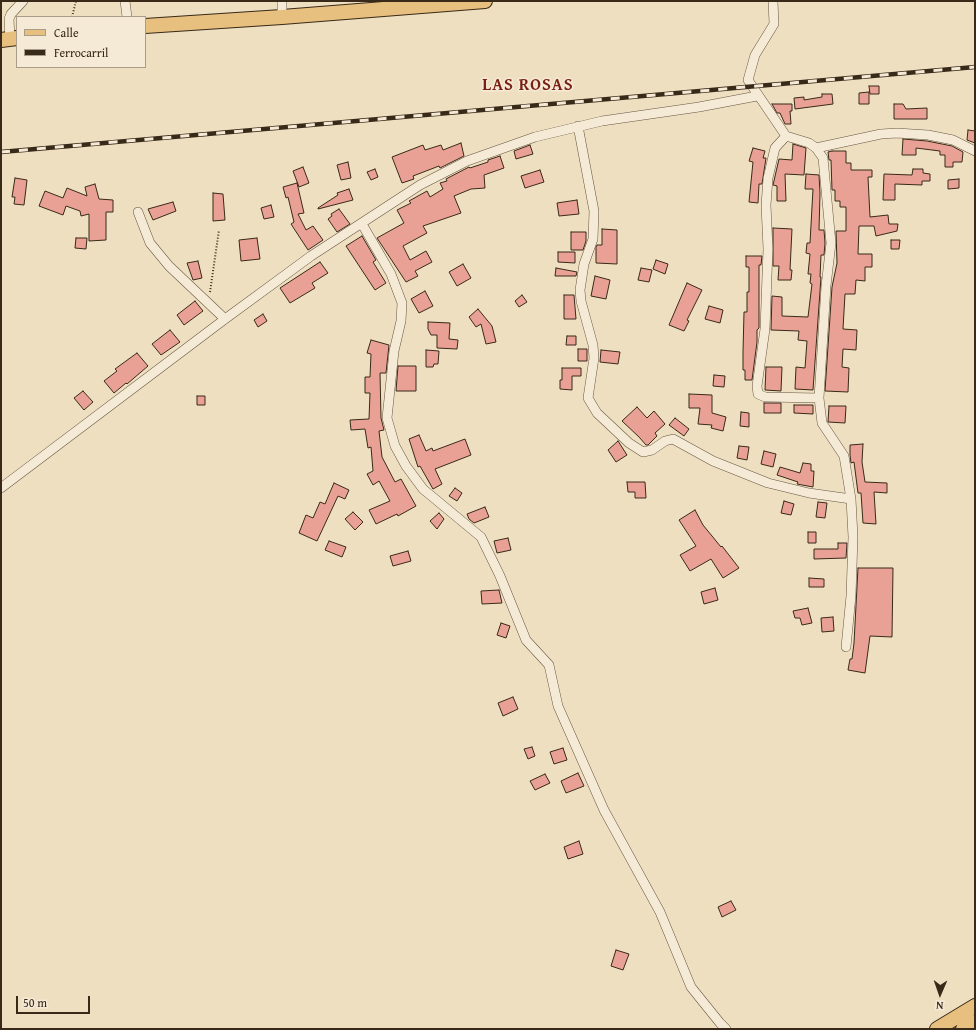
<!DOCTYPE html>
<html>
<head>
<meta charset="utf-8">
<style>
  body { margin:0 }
  #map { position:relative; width:976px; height:1030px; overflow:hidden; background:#eedfc0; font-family:"Gentium Book Plus",serif }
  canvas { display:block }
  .frame { position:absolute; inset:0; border:2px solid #392918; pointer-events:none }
  .legend { position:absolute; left:16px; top:16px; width:130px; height:52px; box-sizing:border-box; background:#f4ead6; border:1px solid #a99d8a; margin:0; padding:5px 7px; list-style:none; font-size:12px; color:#392918 }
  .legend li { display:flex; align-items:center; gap:8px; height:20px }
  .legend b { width:20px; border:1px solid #a99d8a }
  .north { position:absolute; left:920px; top:974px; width:40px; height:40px; -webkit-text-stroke:3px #f4ead6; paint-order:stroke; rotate:182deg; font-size:11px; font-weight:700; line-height:16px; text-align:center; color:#392918 }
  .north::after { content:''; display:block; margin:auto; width:14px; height:18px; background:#392918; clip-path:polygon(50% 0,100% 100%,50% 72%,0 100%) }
  .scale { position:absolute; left:16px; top:996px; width:74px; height:18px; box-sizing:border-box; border:2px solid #392918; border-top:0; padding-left:5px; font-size:12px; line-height:14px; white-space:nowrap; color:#392918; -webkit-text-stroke:3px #f4ead6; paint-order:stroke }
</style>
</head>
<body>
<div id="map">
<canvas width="976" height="1030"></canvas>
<div class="frame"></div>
<ul class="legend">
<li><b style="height:5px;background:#e7c080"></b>Calle</li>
<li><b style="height:5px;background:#392918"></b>Ferrocarril</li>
</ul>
<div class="north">N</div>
<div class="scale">50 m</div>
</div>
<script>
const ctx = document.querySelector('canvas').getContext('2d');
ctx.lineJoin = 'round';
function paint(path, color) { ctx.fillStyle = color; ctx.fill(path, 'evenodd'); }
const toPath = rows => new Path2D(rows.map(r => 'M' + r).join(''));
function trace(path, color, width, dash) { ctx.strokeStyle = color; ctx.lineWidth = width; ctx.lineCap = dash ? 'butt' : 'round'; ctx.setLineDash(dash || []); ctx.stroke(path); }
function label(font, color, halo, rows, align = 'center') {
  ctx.font = font + ' "Gentium Book Plus",serif'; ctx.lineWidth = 3; ctx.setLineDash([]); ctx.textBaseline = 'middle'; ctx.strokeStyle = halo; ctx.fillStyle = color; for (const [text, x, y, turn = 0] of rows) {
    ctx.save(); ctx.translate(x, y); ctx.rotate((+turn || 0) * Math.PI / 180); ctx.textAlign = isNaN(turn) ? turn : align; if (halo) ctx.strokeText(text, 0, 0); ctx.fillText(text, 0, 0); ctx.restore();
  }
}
const building = toPath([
  [869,86,879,86,879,94,870,94,869,86],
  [869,92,869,104,859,104,859,93,869,92],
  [822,94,832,94,833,104,795,109,794,98,804,97,804,100,822,97,822,94],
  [772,104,792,104,792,111,790,111,791,124,785,124,780,113,777,113,772,104],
  [894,104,903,104,906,109,927,108,927,119,894,119,894,104],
  [968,130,975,131,975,143,967,140,968,130],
  [903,139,927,141,952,146,963,152,962,162,953,162,953,167,945,167,945,155,940,155,940,151,916,148,916,155,902,155,903,139],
  [461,143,464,156,440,168,439,166,413,176,414,179,402,183,392,157,423,145,425,150,441,145,443,150,461,143],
  [793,144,806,148,804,175,785,174,786,201,777,201,777,186,773,185,779,159,792,160,793,144],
  [530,145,533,154,516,159,514,151,530,145],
  [753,148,765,151,763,158,766,158,762,184,759,184,758,203,749,202,753,162,749,161,753,148],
  [832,151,846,151,846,163,851,163,851,170,872,170,872,177,868,177,870,217,888,215,889,224,898,224,897,231,876,236,874,226,859,226,858,254,872,254,872,267,865,267,865,281,856,280,855,294,845,294,843,329,857,330,856,350,843,349,842,367,849,368,848,392,825,391,832,287,837,263,836,231,846,231,846,207,840,207,840,201,835,201,835,190,832,190,831,160,829,160,828,152,832,151],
  [500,156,504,168,484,175,485,188,471,189,454,196,461,213,423,226,427,233,403,246,410,260,426,251,432,262,415,271,418,276,406,282,377,238,404,223,397,210,411,203,409,201,427,191,430,197,443,189,440,183,447,181,446,179,469,167,470,168,488,162,488,160,500,156],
  [348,162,351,178,341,180,337,165,348,162],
  [303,167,309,183,299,187,293,171,303,167],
  [375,169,378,177,371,180,367,172,375,169],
  [913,169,923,169,923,173,930,174,930,181,922,181,922,185,895,184,895,200,883,200,884,174,912,175,913,169],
  [540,170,544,182,525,188,521,176,540,170],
  [806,174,819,175,820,193,819,230,824,230,825,243,824,255,821,255,820,277,821,277,813,390,795,389,796,367,805,368,807,341,798,340,799,331,771,330,772,296,782,297,782,316,808,317,812,284,810,283,811,274,808,274,810,254,806,253,807,243,810,243,813,189,805,189,806,174],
  [15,178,27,180,24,205,14,204,15,197,12,197,15,178],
  [959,179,959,188,948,189,948,180,959,179],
  [297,183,304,213,298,214,306,230,313,226,323,240,308,250,291,224,294,222,288,197,286,198,283,187,297,183],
  [95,184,99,199,113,200,113,212,106,212,106,240,89,241,89,214,81,216,80,211,66,206,63,215,39,206,45,191,63,198,67,188,87,196,85,187,95,184],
  [349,189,353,200,318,209,318,208,338,195,337,193,349,189],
  [213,193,223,194,225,220,213,221,213,193],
  [577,200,579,214,559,216,557,203,577,200],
  [173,202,176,211,153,220,148,209,173,202],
  [271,205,274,217,264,219,261,208,271,205],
  [339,209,350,224,337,232,328,219,332,216,331,214,339,209],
  [773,228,792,229,790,270,792,270,791,280,778,280,779,266,773,266,773,228],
  [602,229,617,230,617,264,596,263,596,247,597,245,602,245,602,229],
  [571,232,586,232,586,241,583,250,571,250,571,232],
  [362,236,376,260,373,262,386,283,375,290,346,246,362,236],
  [76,238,87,238,86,249,75,248,76,238],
  [257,238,260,259,241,261,239,240,257,238],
  [891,240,900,240,899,249,891,249,891,240],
  [558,252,575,252,575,263,558,262,558,252],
  [746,256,762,256,761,265,759,265,759,328,757,330,757,342,752,380,745,380,745,370,743,370,743,352,744,312,747,312,747,292,749,292,749,267,746,267,746,256],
  [656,260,668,264,665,274,653,269,656,260],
  [198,261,202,278,193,280,187,263,198,261],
  [320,262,328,273,312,283,315,288,290,303,280,288,320,262],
  [463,264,471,278,457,286,449,272,463,264],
  [556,268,577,272,576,276,555,276,556,268],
  [641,268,652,270,649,282,638,280,641,268],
  [595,276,610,280,606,299,591,296,595,276],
  [687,283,702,290,687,320,689,321,684,331,669,325,687,283],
  [425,291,433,306,419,313,411,299,425,291],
  [522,295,527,302,519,307,515,301,522,295],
  [564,295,574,295,576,319,564,319,564,295],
  [195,301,203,311,184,325,177,315,195,301],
  [709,306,723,310,720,323,705,319,709,306],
  [478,309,492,326,496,342,486,344,481,324,476,327,469,317,478,309],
  [263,314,267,321,258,327,254,320,263,314],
  [428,322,450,323,449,339,458,340,457,349,437,348,437,335,431,335,428,329,428,322],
  [170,330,180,342,161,355,152,344,170,330],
  [567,336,576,336,576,345,566,345,567,336],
  [371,340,389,345,386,373,380,373,381,418,384,430,379,431,382,457,395,482,401,479,416,506,398,516,397,514,376,524,369,510,390,501,379,481,373,485,367,474,373,471,371,447,368,448,365,429,351,430,350,420,369,419,370,393,365,393,365,377,370,377,371,354,367,353,371,340],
  [578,349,587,349,587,361,578,361,578,349],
  [426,350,439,351,438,364,434,364,433,367,426,367,426,350],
  [601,350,620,352,618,364,600,362,601,350],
  [137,353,148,366,127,384,126,383,114,393,104,381,117,371,115,369,137,353],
  [398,366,416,366,416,391,396,391,398,366],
  [766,367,782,367,781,391,765,390,766,367],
  [562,368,581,368,581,376,572,376,572,390,560,389,560,380,562,380,562,368],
  [714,375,725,376,724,387,713,386,714,375],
  [83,391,93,402,84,410,74,398,83,391],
  [689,394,712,395,712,413,726,417,723,431,711,428,712,425,698,424,700,408,689,408,689,394],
  [197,396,205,396,205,405,197,405,197,396],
  [764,403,781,403,781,413,764,413,764,403],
  [794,405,813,405,813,414,794,413,794,405],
  [829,406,846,406,845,423,828,422,829,406],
  [637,407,647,418,654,411,665,424,655,433,657,436,648,445,646,445,639,437,622,421,637,407],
  [741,412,749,413,749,427,740,426,741,412],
  [675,418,689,429,684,436,669,425,675,418],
  [419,435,426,451,432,448,433,451,465,439,471,455,435,469,442,484,433,489,420,466,418,467,409,439,419,435],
  [618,441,627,455,616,462,608,450,618,441],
  [863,444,862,462,865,482,887,483,887,493,874,492,876,524,863,523,861,493,858,493,854,462,851,463,850,455,850,445,863,444],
  [739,446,749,447,747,460,737,458,739,446],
  [764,451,776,454,773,467,761,464,764,451],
  [803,463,811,464,811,471,814,471,813,487,797,484,798,482,777,475,780,467,800,473,803,463],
  [627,482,645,482,646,498,635,498,635,492,628,492,627,482],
  [334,483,349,490,345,499,338,496,317,541,299,533,306,515,313,518,320,502,325,504,334,483],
  [455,488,462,493,457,501,449,496,455,488],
  [784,501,794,504,791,515,781,513,784,501],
  [818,502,827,503,825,518,816,517,818,502],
  [485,507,489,517,474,523,469,519,467,514,485,507],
  [695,510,703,525,721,547,722,546,739,568,723,578,711,559,690,571,680,555,696,546,679,520,695,510],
  [353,512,363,522,355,530,345,519,353,512],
  [439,513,444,519,437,529,430,521,439,513],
  [808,532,816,532,816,543,808,543,808,532],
  [508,538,511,550,497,553,494,541,508,538],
  [329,541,346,547,342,557,325,550,329,541],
  [838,543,847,543,846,558,814,559,814,549,838,549,838,543],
  [408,551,411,561,393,566,390,556,408,551],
  [858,568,893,568,892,637,870,636,865,673,848,670,850,659,852,659,854,643,858,568],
  [809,578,824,579,824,587,809,587,809,578],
  [715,588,718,600,704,604,701,592,715,588],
  [499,590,502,603,482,604,481,591,499,590],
  [808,608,812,623,802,625,800,618,795,618,793,611,808,608],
  [833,617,834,631,822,632,821,618,833,617],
  [501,623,510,626,506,638,497,635,501,623],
  [513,697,518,709,503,716,498,703,513,697],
  [532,747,535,756,528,759,524,749,532,747],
  [563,748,567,760,554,764,550,752,563,748],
  [578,773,584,786,566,793,561,781,578,773],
  [545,774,550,783,535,790,530,781,545,774],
  [579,841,583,854,568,859,564,847,579,841],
  [731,901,736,910,722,917,718,907,731,901],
  [616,950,629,954,623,970,611,966,616,950]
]);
paint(building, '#e9a196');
trace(building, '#392918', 1);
const minor = toPath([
  [125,1,127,17],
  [282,1,282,17],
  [773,1,774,24,755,55,748,80,786,136,809,143,816,148,823,158,831,243,826,286,819,398,822,423,844,456,851,499,853,537,851,596,846,647],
  [10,39,9,19,11,14,23,1],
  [578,126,594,211,593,239,584,264,580,290,581,301,593,345,594,358,588,398,597,413,629,443,643,452,652,450,665,441,673,439,713,461,768,483,809,493,851,499],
  [786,136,775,148,768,178,766,205,768,249,765,329,757,386,758,394,765,397,819,398],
  [816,148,881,134,897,133,928,135,953,140,975,151],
  [138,212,150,243,169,266,225,319],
  [362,224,391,274,402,303,401,321,394,351,387,418,395,446,406,466,423,489,481,537,500,576,526,640,549,665,558,706,604,810,660,912,691,987,720,1023,726,1029],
  [1,488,225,319,311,256,420,185,467,161,535,137,602,121,699,107,757,96]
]);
const primary = toPath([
  [145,26,282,17,485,1],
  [1,40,17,38]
]);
const trunk = toPath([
  [937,1029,975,1006],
  [963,1029,975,1022]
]);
trace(minor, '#665642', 10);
trace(primary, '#392918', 16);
trace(trunk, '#392918', 16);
trace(toPath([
  [72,17,76,1],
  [210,292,219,230]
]), '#392918', 2, [1, 2]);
trace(minor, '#f4ead6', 9);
trace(primary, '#e7c080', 14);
trace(trunk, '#e7c080', 14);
const rail = toPath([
  [1,152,975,67]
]);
trace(rail, '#392918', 4.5);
trace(rail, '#f4ead6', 3, [9]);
ctx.letterSpacing = '1px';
label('bold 17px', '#7a1f14', '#f4ead6', [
  ["LAS ROSAS",528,86]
]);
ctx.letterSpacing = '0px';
</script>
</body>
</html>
